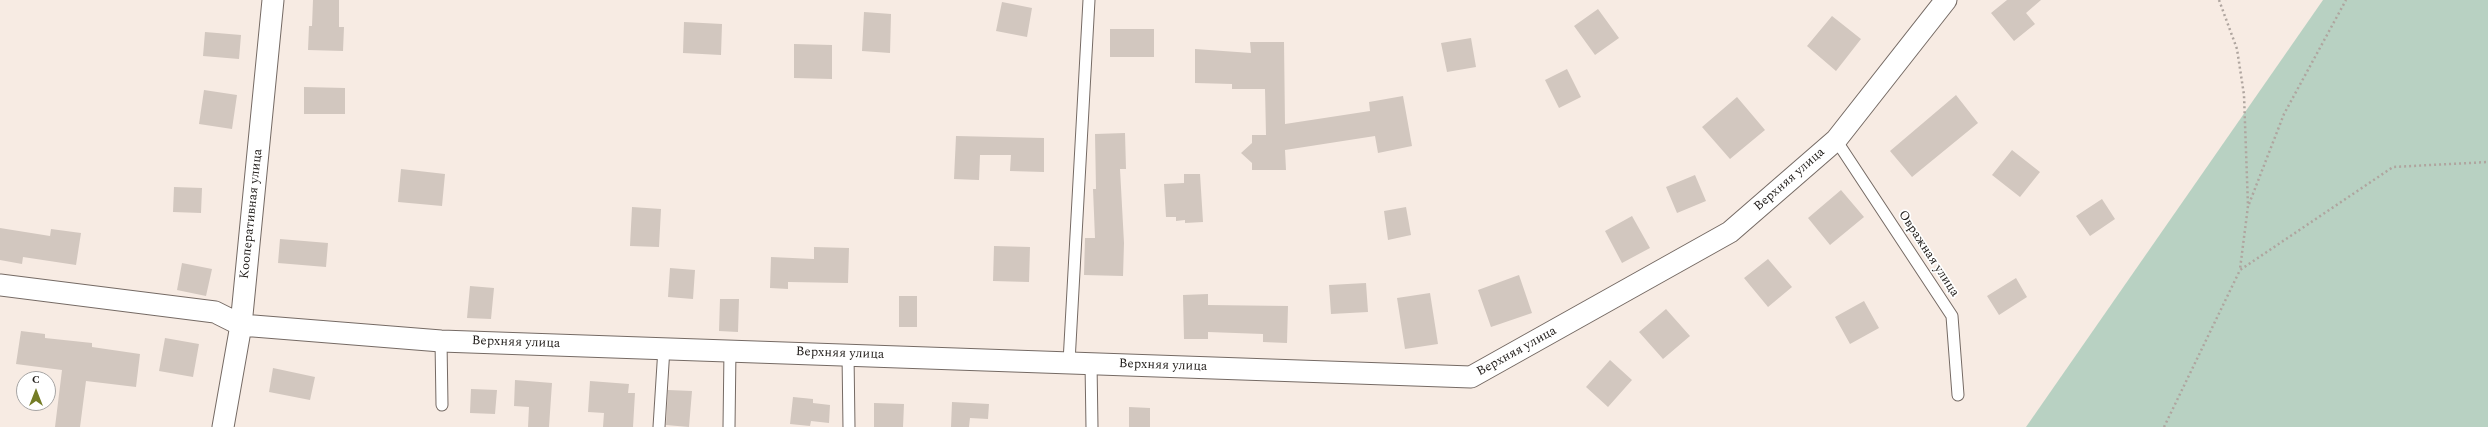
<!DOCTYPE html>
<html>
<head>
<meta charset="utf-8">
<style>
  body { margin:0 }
  #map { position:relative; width:2488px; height:427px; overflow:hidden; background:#f7ebe3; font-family:Spectral,serif }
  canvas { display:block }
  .north { position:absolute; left:16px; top:371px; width:40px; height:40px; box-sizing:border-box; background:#fff; border:1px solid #a6a4a3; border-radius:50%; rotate:0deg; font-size:11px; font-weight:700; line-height:16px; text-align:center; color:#201c19 }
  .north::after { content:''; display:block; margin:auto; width:14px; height:18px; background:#747c26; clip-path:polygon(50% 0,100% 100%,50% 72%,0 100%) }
</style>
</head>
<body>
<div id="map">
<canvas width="2488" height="427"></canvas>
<div class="north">С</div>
</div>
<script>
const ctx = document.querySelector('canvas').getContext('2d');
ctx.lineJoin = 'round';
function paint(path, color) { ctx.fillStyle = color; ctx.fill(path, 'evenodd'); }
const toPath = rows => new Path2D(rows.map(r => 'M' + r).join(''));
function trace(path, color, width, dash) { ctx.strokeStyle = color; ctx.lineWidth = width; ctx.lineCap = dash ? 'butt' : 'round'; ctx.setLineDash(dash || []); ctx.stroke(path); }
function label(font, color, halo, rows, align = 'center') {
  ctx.font = font + ' Spectral,serif'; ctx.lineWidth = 3.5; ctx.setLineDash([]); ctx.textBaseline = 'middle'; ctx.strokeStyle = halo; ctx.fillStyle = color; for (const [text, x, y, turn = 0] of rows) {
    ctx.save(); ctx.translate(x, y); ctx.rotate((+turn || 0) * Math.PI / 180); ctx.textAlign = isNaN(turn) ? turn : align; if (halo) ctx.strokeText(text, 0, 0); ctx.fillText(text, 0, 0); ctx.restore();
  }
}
paint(toPath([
  [2323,0,2488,0,2488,427,2026,427]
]), '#b8d1c2');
paint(toPath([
  [313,0,339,0,339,27,344,27,343,51,308,50,309,26,312,26],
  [2007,0,2041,0,2026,13,2035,24,2014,41,1991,13],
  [1002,2,1032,8,1027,37,996,31],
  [1598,9,1619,38,1595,55,1574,26],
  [864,12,891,14,890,53,862,51],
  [1832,16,1861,39,1836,71,1807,46],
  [684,22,722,24,721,55,683,53],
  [1110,29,1154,29,1154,57,1110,57],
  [205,32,241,35,239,59,203,56],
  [1471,38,1476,67,1447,72,1441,43],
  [1250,42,1284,42,1285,124,1370,111,1369,102,1403,96,1412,146,1378,153,1375,136,1285,150,1286,170,1252,170,1252,163,1241,153,1252,143,1252,135,1266,135,1265,89,1232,89,1232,84,1195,83,1195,49,1251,53],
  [794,44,832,45,832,79,794,78],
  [1567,69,1581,97,1559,108,1545,80],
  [304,87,345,88,345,114,304,114],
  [204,90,237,95,232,129,199,124],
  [1956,95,1978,123,1912,177,1890,151],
  [1737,97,1765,130,1730,159,1702,127],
  [1125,133,1126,169,1120,169,1124,243,1123,276,1084,275,1085,238,1095,238,1093,189,1096,189,1095,134],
  [956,136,1044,138,1044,172,1010,171,1011,155,980,155,979,180,954,179],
  [2012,150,2040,172,2020,197,1992,175],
  [401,169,445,174,442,206,398,202],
  [1184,174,1200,174,1203,222,1185,223,1185,220,1176,221,1176,217,1166,217,1164,184,1184,183],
  [1695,175,1706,201,1677,213,1666,187],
  [174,187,202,188,201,213,173,212],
  [1841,190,1864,217,1830,245,1808,218],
  [2102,199,2115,219,2090,236,2076,216],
  [632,207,661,209,659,247,630,246],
  [1406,207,1411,235,1388,240,1384,211],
  [1632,216,1650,248,1622,263,1605,231],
  [0,228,50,236,51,229,81,233,76,265,23,257,22,264,0,260],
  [280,239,328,243,326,267,278,263],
  [994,246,1030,247,1029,282,993,281],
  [814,247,849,248,848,283,788,282,788,289,770,288,771,257,814,259],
  [1768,259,1792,287,1768,307,1744,278],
  [182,263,212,269,206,296,177,290],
  [670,268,695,270,693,299,668,297],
  [1519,275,1532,313,1491,327,1478,290],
  [2016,278,2027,297,1999,315,1987,296],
  [1366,283,1368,312,1331,314,1329,285],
  [470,286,494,288,491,319,467,318],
  [1430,293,1438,344,1405,349,1397,298],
  [1208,294,1208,305,1288,306,1287,343,1263,342,1263,334,1208,332,1208,339,1184,339,1183,295],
  [899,296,917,296,917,327,899,327],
  [720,299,739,299,738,332,719,331],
  [1864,301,1879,328,1850,344,1835,317],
  [1666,309,1690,336,1663,359,1639,332],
  [21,331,45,334,45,338,92,343,92,347,140,354,136,387,86,381,80,427,55,427,62,370,16,364],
  [165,338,199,344,193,377,159,371],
  [1610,360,1632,380,1608,407,1586,387],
  [273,368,315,377,310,400,269,392],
  [515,380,552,383,549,427,528,427,529,407,514,406],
  [590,381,629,384,628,393,635,393,633,427,603,427,604,413,588,412],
  [471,389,497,390,495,414,470,413],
  [668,390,692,391,689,427,666,425],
  [793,397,813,399,813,403,830,405,829,423,811,421,810,426,790,424],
  [952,402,989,404,988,419,970,418,969,427,951,427],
  [874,403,904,404,903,427,874,427],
  [1129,407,1150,408,1150,427,1129,427]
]), '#d2c7bf');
const service = toPath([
  [1836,140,1952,316,1958,395],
  [441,341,442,405],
  [848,354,849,427],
  [1069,362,1089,0],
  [1091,363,1092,427],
  [659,427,664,348],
  [729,427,730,350]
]);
const minor = toPath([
  [0,285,215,312,241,325,441,341,1471,377,1730,232,1836,140,1946,0],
  [223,427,241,325,273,0]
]);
trace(service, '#756a64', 13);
trace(minor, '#756a64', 23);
trace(toPath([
  [2219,0,2237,49,2244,95,2248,206,2240,269],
  [2249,204,2284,114,2346,0],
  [2164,427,2240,270,2393,167,2488,162]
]), '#afa59f', 2.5, [2, 3]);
trace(service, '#fff', 11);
trace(minor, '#fff', 21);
label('13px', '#201c19', '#fff', [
  ["Верхняя улица",1790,180,-41],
  ["Кооперативная улица",252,214,-84],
  ["Овражная улица",1928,254,57],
  ["Верхняя улица",516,343,2],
  ["Верхняя улица",1517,352,-29],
  ["Верхняя улица",840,354,2],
  ["Верхняя улица",1163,366,2]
]);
</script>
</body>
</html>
